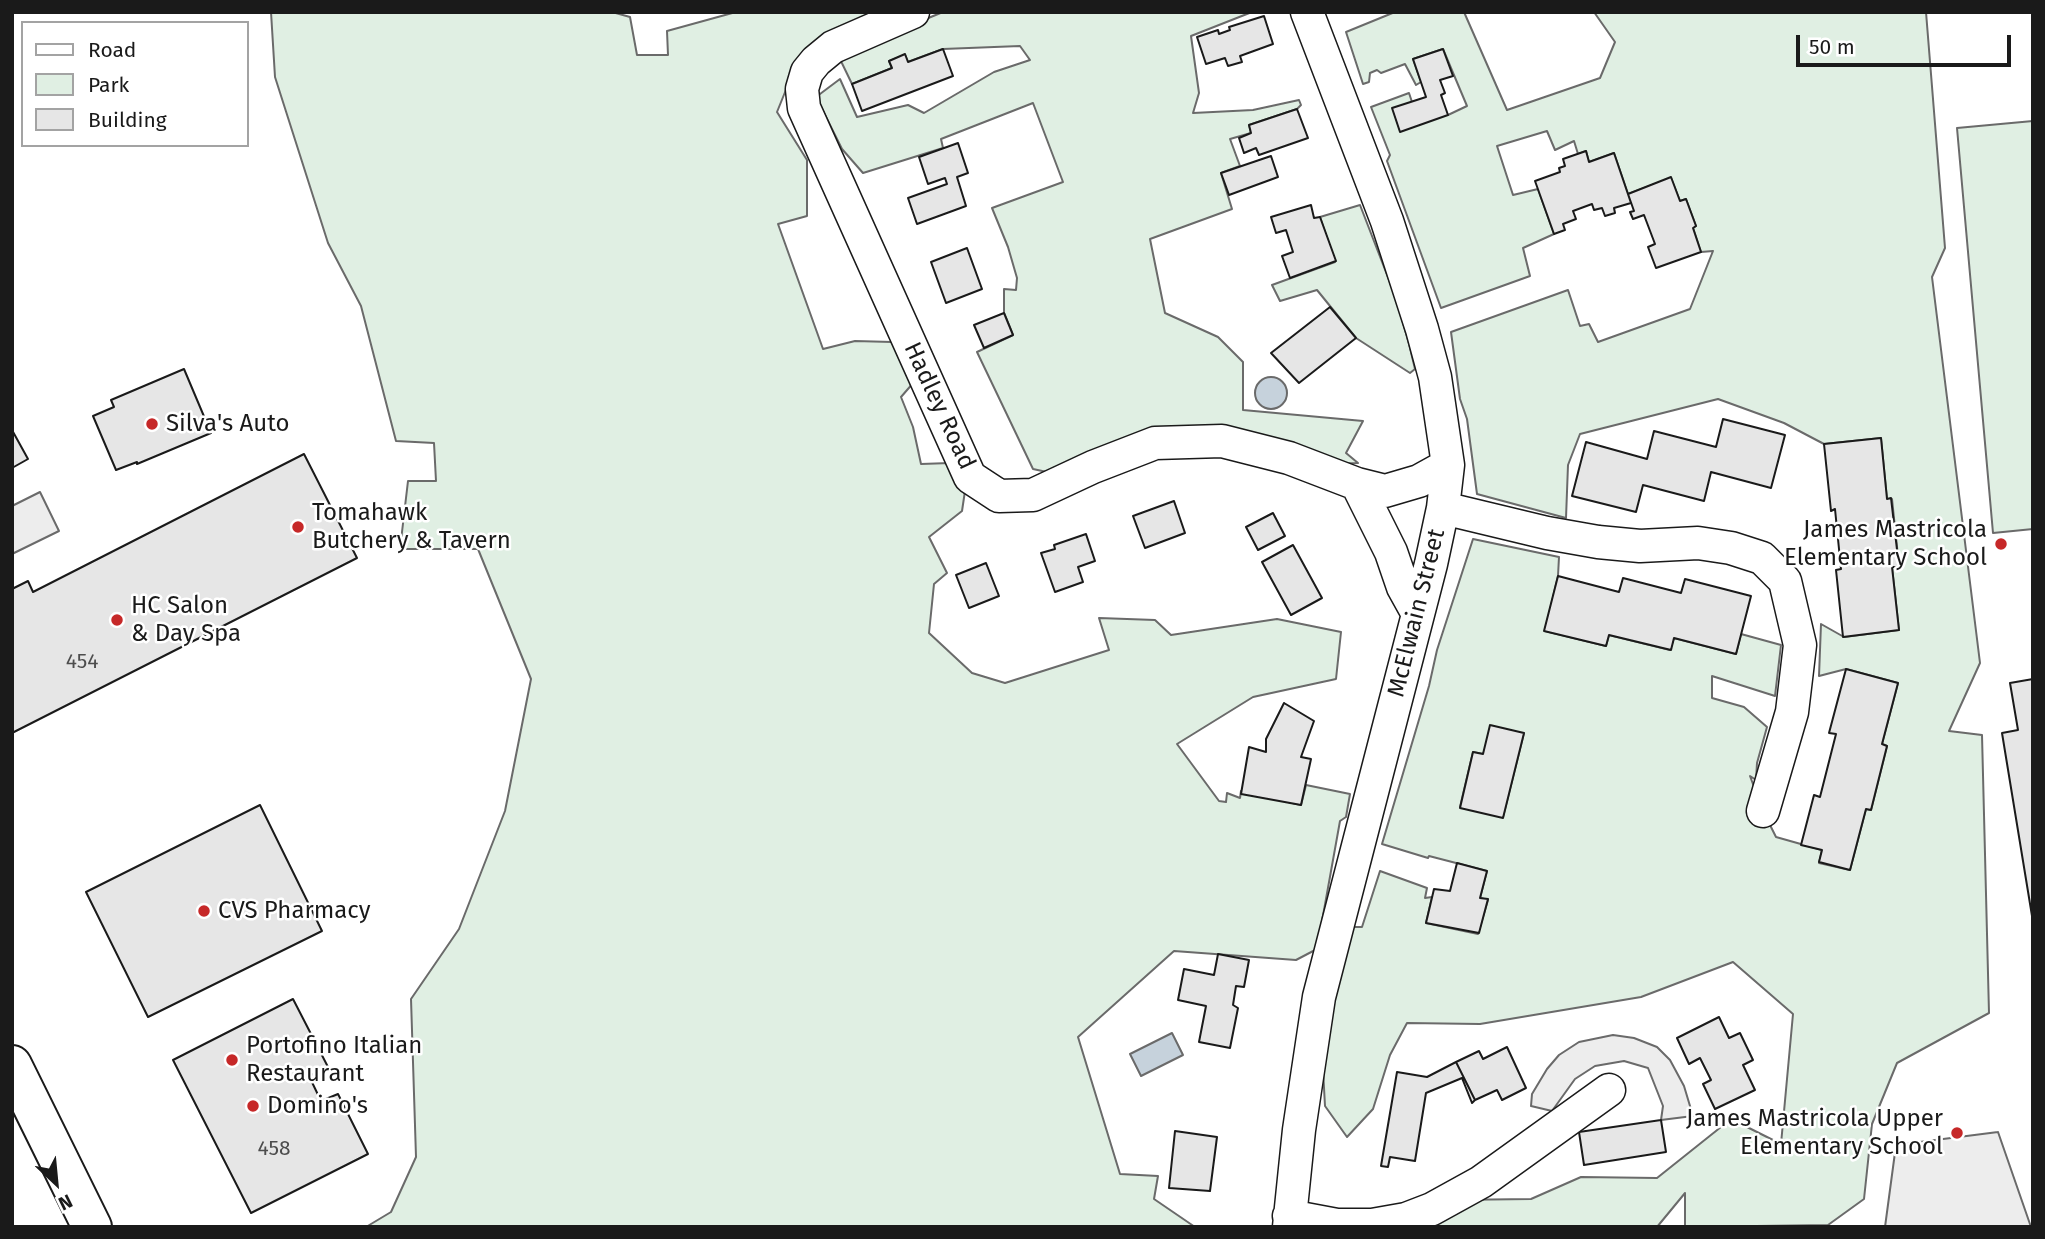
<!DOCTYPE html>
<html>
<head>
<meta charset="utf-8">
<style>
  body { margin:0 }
  #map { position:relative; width:2045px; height:1239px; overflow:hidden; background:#fff; font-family:"Fira Sans",sans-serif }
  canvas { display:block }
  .frame { position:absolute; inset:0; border:14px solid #1a1a1a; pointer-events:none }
  .legend { position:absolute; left:21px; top:21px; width:228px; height:126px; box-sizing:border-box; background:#fff; border:2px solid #a3a3a3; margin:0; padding:9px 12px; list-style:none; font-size:21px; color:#1a1a1a }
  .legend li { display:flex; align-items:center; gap:14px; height:35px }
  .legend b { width:35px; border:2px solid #a3a3a3 }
  .north { position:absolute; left:21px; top:1148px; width:70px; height:70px; -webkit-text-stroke:5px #fff; paint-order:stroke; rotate:154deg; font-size:19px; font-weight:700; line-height:28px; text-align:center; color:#1a1a1a }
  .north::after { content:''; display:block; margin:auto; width:24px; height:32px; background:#1a1a1a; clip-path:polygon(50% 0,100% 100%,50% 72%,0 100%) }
  .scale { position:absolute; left:1796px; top:35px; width:215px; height:32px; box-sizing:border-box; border:4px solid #1a1a1a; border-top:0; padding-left:9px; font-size:21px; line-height:24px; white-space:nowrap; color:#1a1a1a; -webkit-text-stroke:5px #fff; paint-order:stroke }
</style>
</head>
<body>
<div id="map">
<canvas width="2045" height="1239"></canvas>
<div class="frame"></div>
<ul class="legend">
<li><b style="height:9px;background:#fff"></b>Road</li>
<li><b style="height:19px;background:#e0efe3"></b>Park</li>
<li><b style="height:19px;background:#e6e6e6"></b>Building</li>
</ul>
<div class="north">N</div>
<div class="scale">50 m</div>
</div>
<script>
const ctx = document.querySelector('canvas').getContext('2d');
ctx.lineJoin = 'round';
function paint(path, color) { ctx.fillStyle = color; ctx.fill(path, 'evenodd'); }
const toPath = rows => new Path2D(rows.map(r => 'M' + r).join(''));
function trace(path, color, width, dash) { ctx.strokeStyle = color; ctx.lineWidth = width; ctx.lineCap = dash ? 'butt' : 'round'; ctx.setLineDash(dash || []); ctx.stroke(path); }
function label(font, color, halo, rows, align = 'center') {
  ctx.font = font + ' "Fira Sans",sans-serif'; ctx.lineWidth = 5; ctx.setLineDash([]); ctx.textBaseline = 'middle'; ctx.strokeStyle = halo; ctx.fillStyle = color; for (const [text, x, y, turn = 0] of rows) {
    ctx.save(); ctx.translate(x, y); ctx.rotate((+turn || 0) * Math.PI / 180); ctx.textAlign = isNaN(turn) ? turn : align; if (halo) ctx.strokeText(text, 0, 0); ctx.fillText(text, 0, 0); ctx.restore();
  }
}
const green = toPath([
  [271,12,612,12,630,17,637,55,668,55,667,31,736,12,877,12,798,60,777,112,807,160,807,216,778,224,823,349,855,341,892,342,914,382,901,397,913,427,921,464,950,463,965,491,962,511,929,537,947,573,934,584,929,633,972,673,1005,683,1109,650,1099,618,1155,620,1171,635,1277,619,1341,632,1336,679,1253,697,1177,744,1219,801,1226,802,1227,793,1240,798,1241,791,1301,805,1306,785,1350,794,1346,817,1340,821,1317,949,1296,960,1174,951,1078,1037,1120,1174,1158,1176,1154,1199,1195,1227,366,1227,391,1212,416,1157,411,999,459,929,505,811,531,679,478,549,400,549,408,481,436,481,434,443,396,441,361,306,328,243,275,77,271,12],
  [943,12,1252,12,1191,36,1199,93,1193,113,1253,110,1299,100,1301,105,1297,109,1249,125,1251,133,1230,139,1240,166,1221,173,1232,209,1150,239,1165,313,1218,337,1243,362,1243,410,1363,421,1346,453,1358,463,1326,464,1276,441,1056,474,1033,469,977,352,1013,335,1004,313,1004,289,1016,290,1017,278,1008,247,992,208,1063,182,1033,103,941,139,943,148,863,173,842,149,816,97,840,79,857,117,908,105,924,113,994,72,1030,60,1020,46,943,49,908,62,905,55,889,61,892,68,852,84,838,55,943,12],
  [1395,12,1464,12,1507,110,1600,78,1615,42,1594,12,1926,12,1945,248,1932,277,1980,663,1949,731,1982,735,1989,1013,1897,1063,1872,1124,1864,1199,1828,1225,1685,1227,1685,1193,1657,1227,1335,1227,1451,1200,1531,1199,1581,1177,1657,1178,1731,1119,1781,1144,1793,1014,1733,962,1641,997,1480,1024,1407,1023,1390,1055,1373,1109,1347,1137,1325,1106,1319,997,1336,927,1362,927,1380,871,1427,888,1425,898,1432,897,1426,923,1478,934,1488,900,1480,898,1487,871,1429,856,1428,858,1382,844,1429,686,1437,650,1473,539,1559,557,1558,576,1545,631,1606,646,1609,635,1670,650,1674,638,1736,654,1741,634,1781,645,1775,696,1712,676,1712,698,1744,707,1767,727,1757,763,1756,780,1750,776,1763,811,1776,837,1822,850,1819,863,1850,870,1866,809,1871,810,1887,746,1882,744,1898,683,1846,669,1819,676,1821,624,1844,637,1899,630,1892,567,1899,566,1892,499,1887,499,1881,438,1824,444,1784,423,1718,399,1580,434,1568,465,1566,518,1477,494,1467,419,1460,399,1451,332,1568,290,1580,326,1589,324,1598,342,1690,309,1713,251,1701,252,1693,228,1696,226,1686,199,1680,201,1671,178,1628,194,1614,153,1589,162,1586,151,1578,154,1574,141,1555,150,1547,131,1497,146,1513,195,1538,189,1554,234,1523,248,1530,276,1441,308,1387,161,1390,155,1371,107,1409,93,1412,102,1448,115,1467,106,1443,49,1413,59,1421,82,1416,85,1405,64,1381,73,1377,70,1370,73,1369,82,1363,84,1346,32,1395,12],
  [1524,733,1503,817,1460,807,1473,752,1483,754,1524,733],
  [2033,121,2033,529,1993,533,1957,128,2033,121],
  [1360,205,1396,298,1409,344,1415,369,1410,373,1356,338,1317,290,1280,301,1272,285,1335,262,1320,217,1360,205]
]);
paint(green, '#e0efe3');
trace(green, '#6a6a6a', 2);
const parking = toPath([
  [40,492,59,531,12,554,12,506,40,492],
  [1613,1035,1634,1038,1657,1047,1670,1060,1684,1086,1693,1116,1661,1120,1663,1106,1648,1068,1624,1061,1595,1066,1575,1079,1552,1111,1531,1106,1532,1094,1547,1069,1559,1055,1579,1042,1613,1035],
  [1998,1132,2031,1227,1885,1227,1896,1145,1998,1132]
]);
paint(parking, '#ededed');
trace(parking, '#6a6a6a', 2);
const water = toPath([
  '1255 393a16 16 0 1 1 32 0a16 16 0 1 1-32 0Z',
  [1172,1033,1183,1055,1141,1076,1130,1054,1172,1033]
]);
paint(water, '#c6d2dc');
trace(water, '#6a6a6a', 2);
const building = toPath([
  [1264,16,1273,44,1240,56,1242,62,1228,66,1225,58,1206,64,1197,37,1218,30,1219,34,1230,30,1229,27,1264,16],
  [943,49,953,76,862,111,852,84,892,68,889,61,905,54,908,62,943,49],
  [1443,49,1453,76,1440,80,1445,93,1441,95,1448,115,1400,132,1392,108,1426,97,1413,59,1443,49],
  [1297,109,1308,138,1259,155,1256,148,1244,153,1239,138,1251,133,1249,125,1297,109],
  [958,143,968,173,957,177,966,206,917,224,908,198,947,184,945,178,928,184,919,157,958,143],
  [1586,151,1589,162,1614,153,1631,203,1614,208,1615,213,1605,216,1602,208,1594,210,1592,204,1573,211,1576,219,1563,224,1565,230,1554,234,1535,181,1560,172,1559,168,1565,166,1563,159,1586,151],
  [1271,156,1278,177,1229,195,1221,173,1271,156],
  [1671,177,1680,201,1686,199,1696,226,1693,228,1701,252,1656,268,1648,247,1655,244,1644,215,1633,219,1630,212,1634,211,1628,194,1671,177],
  [1311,205,1314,218,1320,217,1336,261,1290,278,1282,256,1293,252,1286,230,1276,233,1271,217,1311,205],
  [967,248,982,289,946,303,931,262,967,248],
  [1330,307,1356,338,1299,383,1271,353,1330,307],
  [1004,313,1013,335,984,348,974,325,1004,313],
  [184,369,211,433,137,464,137,462,116,470,93,416,114,407,111,400,184,369],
  [1723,419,1785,435,1771,488,1711,472,1704,501,1643,485,1636,512,1572,496,1586,442,1647,459,1654,431,1716,447,1723,419],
  [12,430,28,459,12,468,12,430],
  [1881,438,1887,499,1891,498,1899,567,1892,567,1899,630,1843,637,1836,570,1841,569,1835,509,1831,511,1824,444,1881,438],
  [304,454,357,558,12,733,12,589,28,581,33,592,304,454],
  [1174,501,1185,533,1145,548,1133,516,1174,501],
  [1273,513,1285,536,1258,550,1246,527,1273,513],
  [1086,534,1095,561,1078,567,1083,582,1055,592,1041,553,1055,549,1054,545,1086,534],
  [1293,545,1322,598,1291,615,1262,562,1293,545],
  [986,563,999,596,969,608,956,575,986,563],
  [1558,576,1619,592,1623,578,1681,593,1685,579,1751,596,1736,654,1674,638,1671,650,1609,635,1606,646,1544,631,1558,576],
  [1846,669,1898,683,1882,744,1887,746,1871,810,1866,809,1850,870,1819,862,1822,850,1801,845,1814,795,1820,797,1836,734,1829,733,1846,669],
  [2033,679,2033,922,2002,733,2018,730,2010,683,2033,679],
  [1284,703,1314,721,1301,757,1311,759,1301,805,1241,794,1249,747,1266,752,1266,739,1284,703],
  [1490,725,1524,733,1503,818,1460,808,1473,752,1483,754,1490,725],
  [260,805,322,931,148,1017,86,892,260,805],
  [1457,863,1487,871,1480,898,1488,899,1479,933,1426,923,1434,889,1450,891,1457,863],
  [1218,954,1249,960,1244,987,1236,986,1233,1005,1238,1008,1230,1048,1199,1042,1206,1006,1178,1000,1184,969,1214,975,1218,954],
  [293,999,328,1067,309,1076,321,1101,338,1094,368,1154,251,1213,173,1060,293,999],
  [1719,1017,1729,1038,1740,1033,1753,1060,1743,1065,1755,1090,1715,1109,1703,1084,1711,1080,1700,1058,1689,1064,1677,1038,1719,1017],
  [1507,1047,1526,1088,1502,1100,1497,1090,1475,1100,1456,1062,1479,1051,1483,1059,1507,1047],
  [1456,1062,1475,1100,1472,1103,1462,1078,1426,1093,1415,1161,1390,1157,1388,1167,1381,1166,1397,1072,1427,1077,1456,1062],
  [1661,1120,1666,1152,1584,1165,1579,1132,1661,1120],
  [1175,1131,1217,1137,1210,1191,1169,1188,1175,1131]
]);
paint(building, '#e6e6e6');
trace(building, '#1a1a1a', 2);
const minor = toPath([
  [913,12,833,47,816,61,807,72,802,89,804,108,970,477,999,496,1033,495,1093,467,1155,443,1222,441,1289,458,1357,484,1391,552,1403,587,1418,614],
  [1357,484,1385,491,1419,481,1448,465],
  [1443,508,1547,533,1598,542,1640,546,1698,543,1731,548,1762,558,1785,581,1800,645,1792,712,1763,811],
  [1289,1216,1337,1225,1372,1225,1406,1219,1432,1209,1481,1182,1609,1090],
  [1289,1227,1299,1130,1319,997,1431,564,1443,508,1448,465,1435,377,1422,329,1387,221,1307,12]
]);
const major = toPath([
  [12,1065,92,1227]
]);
trace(minor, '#1a1a1a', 35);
trace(major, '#1a1a1a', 42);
trace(minor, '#fff', 32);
trace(major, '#fff', 38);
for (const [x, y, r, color] of [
  [152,424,7,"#c62828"],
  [298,527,7,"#c62828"],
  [2001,544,7,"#c62828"],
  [117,620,7,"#c62828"],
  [204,911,7,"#c62828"],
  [232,1060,7,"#c62828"],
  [253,1106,7,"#c62828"],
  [1957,1133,7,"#c62828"]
]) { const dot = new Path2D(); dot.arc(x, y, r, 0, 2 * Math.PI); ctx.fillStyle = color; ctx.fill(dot); trace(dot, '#fff', 2.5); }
label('21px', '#4d4d4d', null, [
  ["454",82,662],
  ["458",274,1149]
]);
label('24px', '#1a1a1a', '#fff', [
  ["Hadley Road",939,406,65],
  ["McElwain Street",1417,613,-76]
]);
label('24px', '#1a1a1a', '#fff', [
  ["Silva's Auto",166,424],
  ["Tomahawk",312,513],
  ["Butchery & Tavern",312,541],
  ["James Mastricola",1987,530,"right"],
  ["Elementary School",1987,558,"right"],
  ["HC Salon",131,606],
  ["& Day Spa",131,634],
  ["CVS Pharmacy",218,911],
  ["Portofino Italian",246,1046],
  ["Restaurant",246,1074],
  ["Domino's",267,1106],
  ["James Mastricola Upper",1943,1119,"right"],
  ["Elementary School",1943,1147,"right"]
], 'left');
</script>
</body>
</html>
